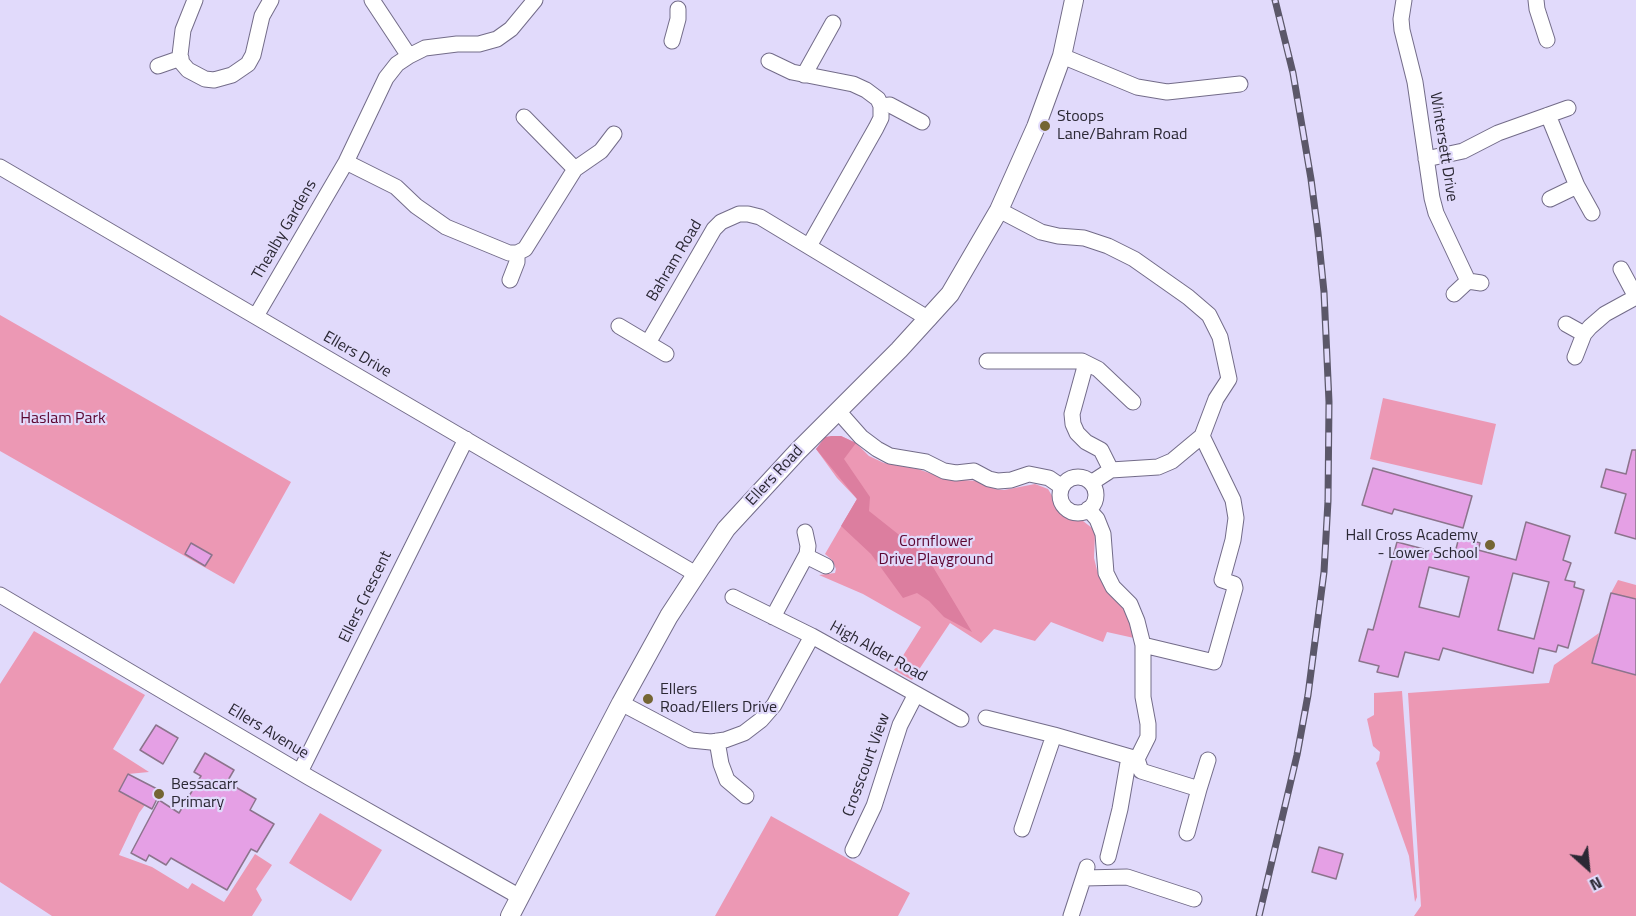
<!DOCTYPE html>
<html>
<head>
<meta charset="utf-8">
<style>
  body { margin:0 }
  #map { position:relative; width:1636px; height:916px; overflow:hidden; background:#e1dafb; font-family:"Titillium Web",sans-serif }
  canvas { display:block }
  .north { position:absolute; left:1558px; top:838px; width:60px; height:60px; -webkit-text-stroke:4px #e1dafb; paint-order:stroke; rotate:153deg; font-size:16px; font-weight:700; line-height:24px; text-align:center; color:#2b2834 }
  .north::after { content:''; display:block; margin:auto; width:21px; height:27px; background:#2b2834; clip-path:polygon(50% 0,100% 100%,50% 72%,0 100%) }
</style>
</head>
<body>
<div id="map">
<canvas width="1636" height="916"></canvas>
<div class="north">N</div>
</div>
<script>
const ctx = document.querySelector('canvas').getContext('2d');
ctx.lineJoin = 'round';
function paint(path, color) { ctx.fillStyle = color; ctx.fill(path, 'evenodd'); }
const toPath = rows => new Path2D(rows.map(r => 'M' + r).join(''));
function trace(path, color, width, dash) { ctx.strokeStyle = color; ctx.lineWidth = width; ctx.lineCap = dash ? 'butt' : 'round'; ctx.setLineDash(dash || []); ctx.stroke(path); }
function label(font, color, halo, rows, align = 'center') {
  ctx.font = font + ' "Titillium Web",sans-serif'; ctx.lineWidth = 4.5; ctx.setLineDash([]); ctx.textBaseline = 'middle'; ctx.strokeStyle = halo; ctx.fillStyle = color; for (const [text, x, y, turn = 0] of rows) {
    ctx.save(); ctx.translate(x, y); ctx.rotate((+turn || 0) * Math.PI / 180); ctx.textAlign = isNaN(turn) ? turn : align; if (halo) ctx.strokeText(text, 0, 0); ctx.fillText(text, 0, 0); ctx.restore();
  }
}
paint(toPath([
  [0,315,291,482,234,584,0,451],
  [1383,398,1496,424,1482,485,1370,459],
  [841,436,856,443,869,456,884,463,918,469,946,479,979,481,995,489,1004,490,1035,484,1048,489,1061,511,1071,518,1083,521,1092,528,1095,534,1094,558,1097,570,1101,580,1120,603,1133,627,1134,638,1107,632,1103,642,1051,622,1035,641,994,629,981,643,950,623,912,680,894,670,921,627,863,594,819,575,835,573,836,569,832,560,825,554,857,499,837,478,816,449,822,442],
  [1618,580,1636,585,1636,599,1611,593],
  [34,631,145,695,113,749,149,772,128,774,119,791,145,805,139,813,119,855,152,867,188,889,192,883,224,902,255,854,272,865,256,889,262,900,252,916,52,916,0,882,0,684],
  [1599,633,1593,663,1636,675,1636,916,1414,916,1421,906,1408,693,1549,683,1554,665],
  [1402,691,1417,897,1415,902,1409,856,1376,763,1379,760,1380,752,1373,746,1367,719,1374,715,1374,693],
  [320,813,382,850,351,901,289,863],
  [771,816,910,893,898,916,715,916]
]), '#ec98b4');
paint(toPath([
  [831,436,841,436,856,443,844,459,870,497,869,511,927,557,972,632,944,617,929,601,917,593,903,598,871,554,841,526,857,499,816,449,825,437]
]), '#dc7e9f');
const building = toPath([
  [1632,450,1636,450,1636,539,1615,533,1626,494,1601,487,1606,469,1626,474,1632,450],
  [1373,468,1472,496,1463,528,1394,509,1392,514,1362,505,1373,468],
  [1526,522,1570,536,1563,560,1571,563,1565,580,1575,582,1574,587,1584,590,1568,648,1558,645,1556,652,1539,648,1533,673,1443,648,1439,660,1405,652,1398,677,1377,672,1379,666,1359,661,1368,629,1373,630,1397,542,1454,557,1459,537,1480,543,1478,550,1516,560,1526,522],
  [1429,567,1469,577,1459,617,1419,607,1429,567],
  [1513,573,1549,582,1534,639,1498,630,1513,573],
  [191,543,212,555,205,566,185,554,191,543],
  [1611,593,1636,599,1636,675,1592,663,1611,593],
  [156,725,178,738,163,764,140,750,156,725],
  [205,753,234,770,227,782,256,799,250,810,274,824,257,852,251,849,227,890,171,858,166,865,149,855,146,861,131,853,159,800,179,813,201,776,194,772,205,753],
  [128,774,161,791,152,809,119,791,128,774],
  [1319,847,1343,854,1336,879,1312,872,1319,847]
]);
paint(building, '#e5a0e5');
trace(building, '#8c748c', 1.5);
const minor = toPath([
  [195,0,183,30,180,55,182,63,188,70,205,79,214,80,232,75,248,64,253,55,262,16,271,0],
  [372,0,409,56],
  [1404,0,1401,19,1402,30,1415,82,1432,198,1436,213,1468,281,1481,283],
  [1536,0,1537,9,1547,40],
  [672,41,678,19,678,9],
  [1062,56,1137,87,1167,92,1240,84],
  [769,61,792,72,853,84,866,90,878,99,881,106,881,118,876,128,809,246],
  [158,66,181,58],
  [804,75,833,23],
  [881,106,890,105,922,122],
  [1548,115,1577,186,1592,213],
  [524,117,575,169],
  [1426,159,1463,151,1498,133,1568,108],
  [346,162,396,187,416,206,446,227,509,253,517,253,525,249,575,169,601,151,614,134],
  [0,167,696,574],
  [1550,199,1577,186],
  [999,210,1041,232,1058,236,1084,238,1108,246,1134,259,1188,297,1209,315,1220,337,1229,379,1216,399,1202,436,1172,461,1158,467,1111,470,1091,483],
  [1621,269,1636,297],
  [510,280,517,262,517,253],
  [1454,294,1468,281],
  [256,316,346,162,386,78,397,64,409,56,425,48,457,44,479,44,497,39,511,29,535,0],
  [1566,324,1584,334],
  [619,326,666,354],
  [648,343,714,229,721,222,739,214,748,214,760,217,929,319],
  [1575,357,1584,334,1590,327,1605,314,1636,297],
  [987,361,1082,361,1098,369,1133,402],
  [1086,363,1072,414,1073,424,1077,433,1086,442,1101,450,1111,470],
  [838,411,861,437,877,449,890,456,926,462,944,471,956,473,974,471,989,479,998,481,1011,480,1029,474,1049,478,1062,487],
  '1060 495a18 18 0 1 1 36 0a18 18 0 1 1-36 0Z',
  [1088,509,1097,519,1103,534,1106,573,1113,587,1130,604,1137,621,1143,645,1143,697,1148,724,1148,737,1137,759],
  [806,556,826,566],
  [0,595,310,778,520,897],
  [733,597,812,636],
  [773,617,807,554,808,546,805,532],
  [1143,645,1214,662,1235,588,1234,584,1222,580,1233,540,1236,518,1233,500,1202,436],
  [621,703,691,740,711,742,725,740,744,733,761,720,774,705,812,636,961,719],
  [986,718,1054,735],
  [717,741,721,764,727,780,746,796],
  [1137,759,1141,771,1199,789,1187,833],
  [300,772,466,439],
  [1199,789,1208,760],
  [1022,829,1054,735,1137,759],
  [853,850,874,806,900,725,916,694],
  [1108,857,1120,809,1129,757],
  [1084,878,1127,877,1194,899],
  [1071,916,1087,867]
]);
const tertiary = toPath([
  [510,916,621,703,669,616,726,529,797,452,899,350,950,294,999,210,1036,127,1062,56,1074,0]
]);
trace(minor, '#736c89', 17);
trace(tertiary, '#736c89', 20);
trace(minor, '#fff', 15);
trace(tertiary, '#fff', 18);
const rail = toPath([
  [1259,916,1297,755,1308,695,1324,572,1328,501,1329,402,1324,292,1318,233,1311,179,1293,73,1275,0]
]);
trace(rail, '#5b5769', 7);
trace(rail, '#e1dafb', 4.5, [14]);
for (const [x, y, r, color] of [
  [1045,126,6,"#746533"],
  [1490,545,6,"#746533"],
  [648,699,6,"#746533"],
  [159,794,6,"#746533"]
]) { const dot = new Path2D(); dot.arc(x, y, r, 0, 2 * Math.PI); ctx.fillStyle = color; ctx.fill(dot); trace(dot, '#e1dafb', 2); }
label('16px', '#2b2834', '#e1dafb', [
  ["Stoops",1057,117],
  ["Lane/Bahram Road",1057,135],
  ["Hall Cross Academy",1478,536,"right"],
  ["- Lower School",1478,554,"right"],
  ["Ellers",660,690],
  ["Road/Ellers Drive",660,708],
  ["Bessacarr",171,785],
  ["Primary",171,803]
], 'left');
label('16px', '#2b2834', '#e1dafb', [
  ["Wintersett Drive",1443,147,81],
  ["Thealby Gardens",285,230,-60],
  ["Bahram Road",675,261,-59],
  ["Ellers Drive",357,355,30],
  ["Ellers Road",775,476,-47],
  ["Ellers Crescent",366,597,-64],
  ["High Alder Road",878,652,29],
  ["Ellers Avenue",268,732,31],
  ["Crosscourt View",867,765,-70]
]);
label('16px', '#5c0631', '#e1dafb', [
  ["Haslam Park",63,419],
  ["Cornflower",936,542],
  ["Drive Playground",936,560]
]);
</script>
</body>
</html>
